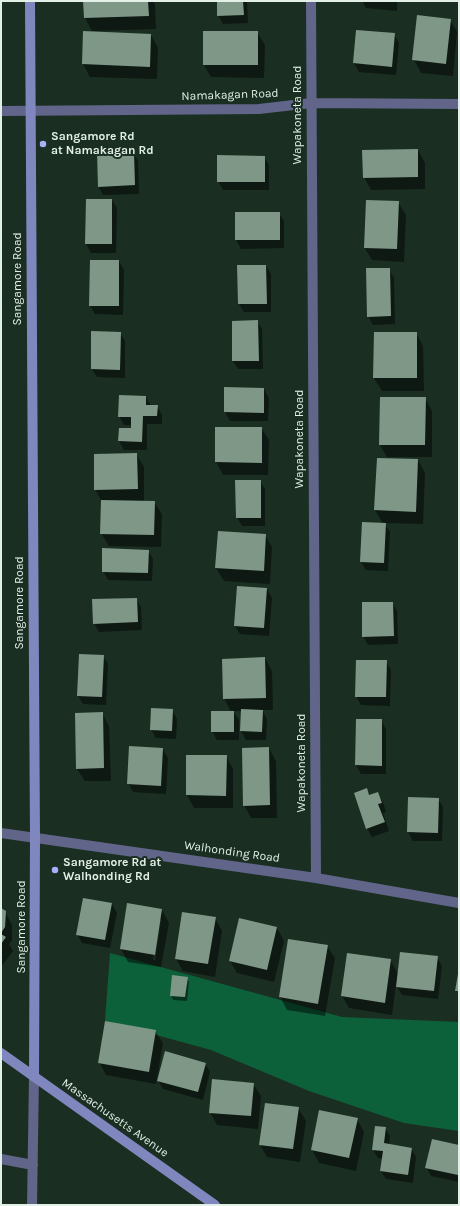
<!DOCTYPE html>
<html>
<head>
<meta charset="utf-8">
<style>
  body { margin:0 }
  #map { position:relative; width:460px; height:1206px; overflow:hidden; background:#1a2f22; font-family:Karla,sans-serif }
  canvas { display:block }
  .frame { position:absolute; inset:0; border:2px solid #e3f0e8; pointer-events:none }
</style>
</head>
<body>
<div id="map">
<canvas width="460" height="1206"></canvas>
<div class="frame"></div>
</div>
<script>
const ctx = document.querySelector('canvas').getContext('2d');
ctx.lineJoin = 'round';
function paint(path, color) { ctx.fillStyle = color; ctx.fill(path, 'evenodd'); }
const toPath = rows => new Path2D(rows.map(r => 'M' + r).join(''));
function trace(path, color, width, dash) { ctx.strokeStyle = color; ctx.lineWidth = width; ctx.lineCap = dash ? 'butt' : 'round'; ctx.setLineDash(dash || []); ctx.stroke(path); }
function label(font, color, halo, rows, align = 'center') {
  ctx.font = font + ' Karla,sans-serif'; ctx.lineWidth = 4; ctx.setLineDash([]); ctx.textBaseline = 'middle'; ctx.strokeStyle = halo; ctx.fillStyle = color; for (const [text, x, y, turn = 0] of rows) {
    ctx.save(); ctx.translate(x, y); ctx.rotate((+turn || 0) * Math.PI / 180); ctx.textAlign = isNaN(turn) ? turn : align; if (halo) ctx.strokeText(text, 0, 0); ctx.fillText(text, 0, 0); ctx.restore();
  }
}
paint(toPath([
  [110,953,342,1017,459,1022,459,1131,404,1123,309,1091,211,1050,105,1021]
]), '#0d613a');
paint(toPath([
  [84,1,153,1,155,4,156,29,92,31,85,18],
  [218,1,247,1,248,23,223,24,218,15],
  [362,1,397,1,397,11,366,8],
  [418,16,450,20,457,32,453,76,421,73,414,60],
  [357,31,394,34,399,43,396,75,359,72,354,63],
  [84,32,151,35,158,48,157,79,90,77,83,64],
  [257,32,265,45,264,78,211,77,204,65],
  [418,150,425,163,425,189,371,190,364,177],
  [133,153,138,161,139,194,103,195,98,186],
  [264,157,269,165,269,190,223,190,218,181],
  [87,200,112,200,117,208,116,253,91,253,86,244],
  [398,202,406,215,404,262,372,260,365,248],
  [236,213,279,213,284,221,284,248,241,249,236,240],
  [119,261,124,270,123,315,95,314,90,306],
  [266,266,271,274,271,312,244,312,239,304],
  [389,269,394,278,395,324,373,325,368,316],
  [257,321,262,329,263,369,238,369,233,361],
  [120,333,125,341,125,378,97,377,92,369],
  [375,333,416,333,423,346,424,391,382,391,374,378],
  [225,388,264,389,269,398,268,421,230,421,225,412],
  [146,397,151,406,157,406,162,415,162,424,147,424,147,450,124,450,119,441,120,429,132,429,132,425,124,425,119,416],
  [425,398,432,411,432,457,387,457,380,445],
  [216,428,261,428,269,440,268,475,223,475,216,462],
  [136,454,144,467,144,502,154,502,162,514,161,547,109,546,101,533,102,502,95,489],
  [418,460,425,473,423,524,384,523,390,532,388,571,366,570,361,562,383,524,375,510],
  [260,481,265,489,265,526,242,526,237,517],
  [265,535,272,547,270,584,224,581,216,568],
  [148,551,153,559,152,581,108,580,103,571],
  [267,589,272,598,269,636,240,634,235,626],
  [136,599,141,607,142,630,99,632,94,623],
  [392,603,397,611,398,644,368,645,363,636],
  [103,656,108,664,106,705,83,704,78,696],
  [265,658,272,671,273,710,262,710,267,719,266,740,246,740,241,731,242,711,233,711,239,720,239,740,217,740,212,731,231,712,224,698],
  [386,661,391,670,390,706,361,705,356,696],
  [172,710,177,719,176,739,156,738,151,729],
  [102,713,109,726,111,781,85,781,77,769],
  [357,720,381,720,386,729,386,774,361,774,356,765],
  [269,748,276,761,277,818,251,818,244,805],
  [163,749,168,758,166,794,133,792,128,783],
  [187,756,226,756,233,769,233,808,194,808,187,795],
  [366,789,370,796,378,794,383,802,386,812,383,813,389,831,372,837,367,828],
  [438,799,443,807,442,841,413,841,408,832],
  [112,904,117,913,110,948,82,943,77,934],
  [128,905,162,910,169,923,161,967,128,962,121,949],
  [159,920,161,920,155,960,153,960],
  [1,909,5,912,12,925,12,940,9,944,13,951,1,967],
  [215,918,222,931,215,977,183,971,176,959],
  [240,919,277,928,284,941,274,982,237,973,230,961],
  [327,946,335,958,325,1016,287,1010,280,997],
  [437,957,442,966,438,999,402,995,396,985,392,1015,349,1008,342,996,390,960,398,974],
  [187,978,189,982,187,1001,173,1000,171,996],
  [155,1031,163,1043,156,1084,106,1075,99,1062],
  [205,1064,210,1072,203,1100,163,1089,157,1079],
  [253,1084,261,1096,258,1129,217,1125,210,1112],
  [298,1108,306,1121,300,1162,267,1157,260,1145],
  [357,1119,364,1132,356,1171,319,1163,312,1150],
  [385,1128,390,1136,389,1145,411,1148,416,1157,413,1183,386,1179,381,1171,383,1159,378,1158,373,1150],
  [459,1146,459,1182,431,1176,426,1167]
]), '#0007');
paint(toPath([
  [83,1,148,1,149,16,84,18],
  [217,1,243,1,244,15,217,16],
  [417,15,451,19,446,64,412,60],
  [356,30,395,33,392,67,353,63],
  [83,31,151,34,150,67,82,64],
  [203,31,258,31,258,65,203,65],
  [418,149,418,177,363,178,362,150],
  [97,152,134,152,135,185,98,187],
  [217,155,265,156,265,182,217,182],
  [86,199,112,199,112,244,85,244],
  [366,200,399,201,397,249,364,248],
  [235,212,280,212,280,240,235,240],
  [90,260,119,260,119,306,89,306],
  [237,265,266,265,267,304,238,304],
  [366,268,390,268,391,316,367,317],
  [258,320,259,361,232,361,232,321],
  [91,331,121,332,120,370,91,369],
  [374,332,417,332,417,378,373,378],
  [224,387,264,388,264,413,224,412],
  [119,395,146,396,146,405,158,405,157,416,143,416,142,442,118,441,119,428,131,428,131,417,118,417],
  [380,397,426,397,425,445,379,445],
  [215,427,262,427,262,463,215,462],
  [137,453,138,489,94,490,94,454],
  [377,458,418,459,416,512,374,510],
  [235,480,261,480,261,518,236,518],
  [101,500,155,501,154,535,100,534],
  [362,522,386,523,384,563,360,562],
  [218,531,266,534,264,571,215,568],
  [102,548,149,550,148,573,102,572],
  [237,586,267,588,264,628,234,626],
  [137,598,138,622,93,624,92,599],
  [362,602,393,602,394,636,362,637],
  [79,654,104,655,102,697,77,696],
  [265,657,266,698,223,699,222,659],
  [356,660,387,660,386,697,355,697],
  [151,708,173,709,172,731,150,730],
  [241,709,263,710,262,732,240,731],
  [211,711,234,711,234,732,211,732],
  [103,712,104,768,76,769,75,713],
  [356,719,382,719,382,766,355,765],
  [129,746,163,748,161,786,127,784],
  [269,747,270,805,243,806,242,748],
  [186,755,227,755,226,796,186,795],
  [367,788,369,795,378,792,382,803,378,804,385,822,366,829,354,793],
  [408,797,439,798,438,833,407,832],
  [83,898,112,903,105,940,76,935],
  [127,903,162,909,155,955,120,949],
  [1,908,6,911,5,927,1,933],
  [182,912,216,917,208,964,175,959],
  [239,918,277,927,267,970,229,961],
  [1,934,6,937,1,944],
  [288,939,328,945,318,1004,279,997],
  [400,952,438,956,434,991,396,987],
  [347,953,391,959,385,1003,341,996],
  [458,974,459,974,459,991,455,991],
  [172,975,188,977,185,997,170,996],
  [105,1021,156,1030,149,1072,98,1063],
  [165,1051,206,1063,198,1092,157,1081],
  [212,1079,254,1083,251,1116,209,1113],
  [265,1103,299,1107,293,1149,259,1145],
  [319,1110,358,1118,349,1158,311,1150],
  [375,1126,386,1127,384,1143,412,1148,408,1175,380,1171,383,1151,372,1150],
  [432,1139,459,1145,459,1169,458,1175,425,1168]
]), '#7f9787');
trace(toPath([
  [311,1,316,878],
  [1,111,259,109,311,103,459,104],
  [1,833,316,878,459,903],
  [1,1159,33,1165],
  [32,1205,34,1077]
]), '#616589', 10);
trace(toPath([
  [30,1,35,838,34,1077],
  [1,1053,215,1205]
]), '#8087bf', 10);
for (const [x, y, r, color] of [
  [43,144,4,"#a8b0fc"],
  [55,870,4,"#a8b0fc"]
]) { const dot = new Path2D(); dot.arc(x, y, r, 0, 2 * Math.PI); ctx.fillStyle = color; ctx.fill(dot); trace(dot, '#1a2f22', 1.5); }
label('12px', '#e3f0e8', '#1a2f22', [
  ["Namakagan Road",230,95,-2],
  ["Wapakoneta Road",298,115,-90],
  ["Sangamore Road",18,279,-90],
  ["Wapakoneta Road",300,439,-90],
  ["Sangamore Road",20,603,-90],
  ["Wapakoneta Road",302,763,-90],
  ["Walhonding Road",232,852,8],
  ["Sangamore Road",22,927,-90],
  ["Massachusetts Avenue",115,1118,35]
]);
label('bold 12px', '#e3f0e8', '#1a2f22', [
  ["Sangamore Rd",51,137],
  ["at Namakagan Rd",51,151],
  ["Sangamore Rd at",63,863],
  ["Walhonding Rd",63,877]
], 'left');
</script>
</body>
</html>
